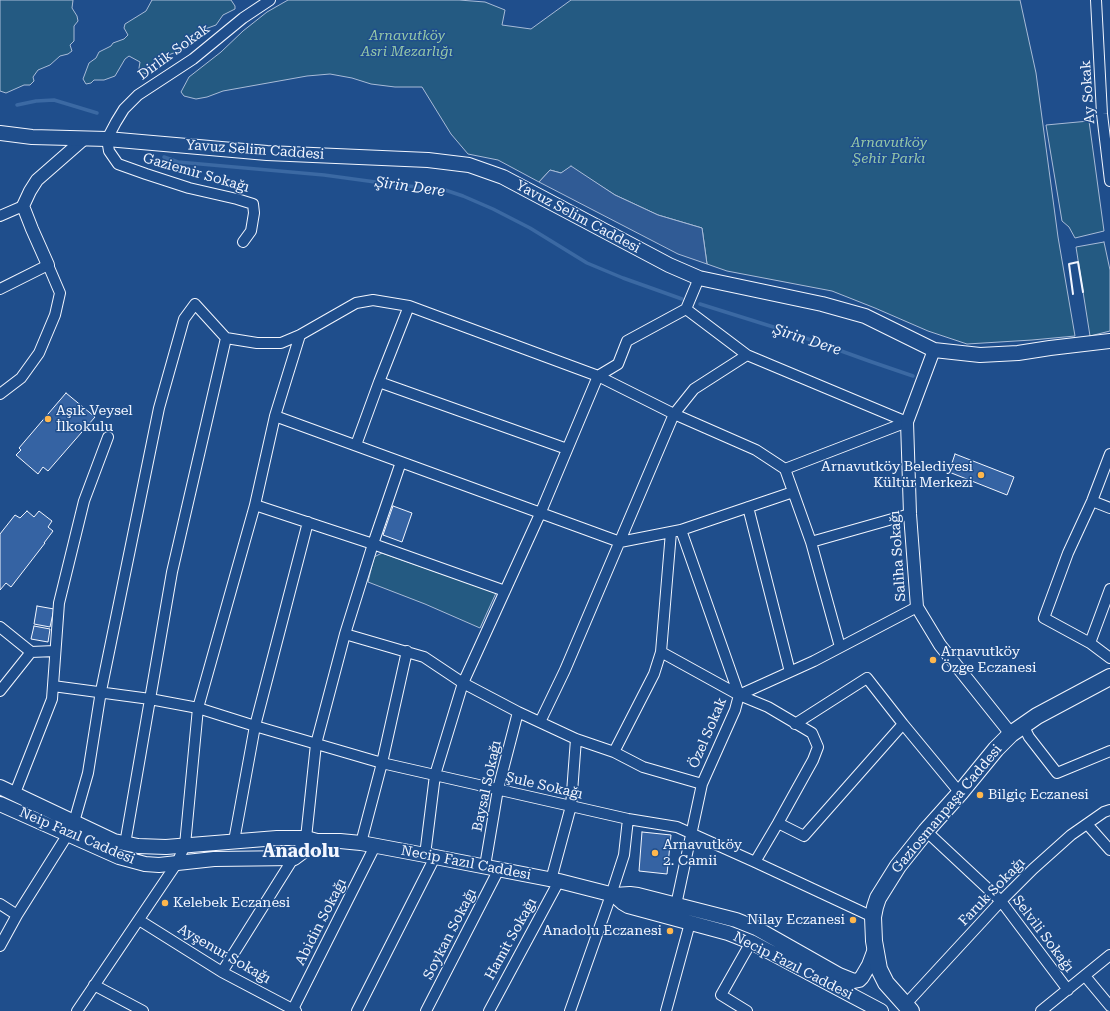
<!DOCTYPE html>
<html>
<head>
<meta charset="utf-8">
<style>
  body { margin:0 }
  canvas { display:block; background:#1f4e8c }
</style>
</head>
<body>
<canvas width="1110" height="1011"></canvas>
<script>
const ctx = document.querySelector('canvas').getContext('2d');
ctx.lineJoin = 'round';
function paint(path, color) { ctx.fillStyle = color; ctx.fill(path, 'evenodd'); }
const toPath = rows => new Path2D(rows.map(r => 'M' + r).join(''));
function trace(path, color, width, dash) { ctx.strokeStyle = color; ctx.lineWidth = width; ctx.lineCap = dash ? 'butt' : 'round'; ctx.setLineDash(dash || []); ctx.stroke(path); }
function label(font, color, halo, rows, align = 'center') {
  ctx.font = font + ' "Roboto Serif",serif'; ctx.lineWidth = 3; ctx.setLineDash([]); ctx.textBaseline = 'middle'; ctx.strokeStyle = halo; ctx.fillStyle = color; for (const [text, x, y, turn = 0] of rows) {
    ctx.save(); ctx.translate(x, y); ctx.rotate((+turn || 0) * Math.PI / 180); ctx.textAlign = isNaN(turn) ? turn : align; if (halo) ctx.strokeText(text, 0, 0); ctx.fillText(text, 0, 0); ctx.restore();
  }
}
const green = toPath([
  [0,0,73,0,72,8,77,16,78,21,74,26,74,41,70,45,72,51,68,54,60,56,50,65,38,70,33,77,34,81,30,85,24,85,6,93,0,91,0,0],
  [152,0,231,0,235,6,235,9,223,15,216,25,205,29,191,45,184,49,163,57,158,61,147,74,140,72,139,68,140,62,129,56,125,59,115,76,104,80,94,80,91,83,86,84,83,79,89,63,96,58,99,52,111,46,113,43,124,39,128,35,124,28,125,24,146,11,152,0],
  [288,0,459,0,485,2,505,10,502,25,531,29,571,0,1020,0,1036,73,1058,237,1075,336,1032,340,967,344,928,331,875,308,832,291,727,271,707,264,702,228,658,215,628,201,615,195,571,167,561,173,550,170,539,182,498,160,468,154,451,134,422,87,395,87,371,84,352,78,330,74,307,76,223,91,207,97,196,99,184,96,181,92,189,77,221,52,243,31,267,12,288,0],
  [1089,121,1104,231,1075,238,1069,227,1062,221,1046,125,1089,121],
  [1104,242,1110,270,1110,331,1090,336,1076,247,1104,242],
  [382,553,496,593,480,628,425,604,368,582,374,557,382,553]
]);
paint(green, '#245a82');
trace(green, '#a8bbd7', 1);
const parking = toPath([
  [571,166,615,195,628,201,658,215,702,228,707,264,678,254,539,182,550,170,561,173,571,166]
]);
paint(parking, '#305b95');
trace(parking, '#a8bbd7', 1);
trace(toPath([
  [17,105,36,101,54,100,97,113],
  [164,157,178,162,324,175,390,184,445,190,463,196,493,209,530,228,587,263,623,278,682,299],
  [700,304,783,330,869,361,913,376]
]), '#3b69a3', 3.5);
const building = toPath([
  [66,393,95,417,48,471,43,467,38,474,16,455,21,450,19,448,66,393],
  [955,454,1014,477,1007,495,949,472,955,454],
  [393,506,412,513,402,542,383,535,393,506],
  [27,511,34,517,39,511,52,521,48,527,53,531,44,543,45,543,11,587,6,583,0,590,0,534,15,515,20,518,27,511],
  [37,606,54,609,50,627,34,624,37,606],
  [34,626,50,629,48,642,31,639,34,626],
  [642,832,671,835,667,874,639,871,642,832]
]);
paint(building, '#3563a3');
trace(building, '#f2f6ff', 1);
const minor = toPath([
  [1096,0,1102,114,1110,181],
  [0,216,23,206],
  [243,242,251,231,254,213,253,204,237,199,189,188,146,174,118,164,109,151,107,139,116,122,124,109,138,95,193,59,243,18,270,0],
  [0,289,48,265,60,293,55,315,39,353,21,378,0,394],
  [686,309,747,355,907,422],
  [379,382,567,449],
  [275,416,620,542,681,530,793,492],
  [356,445,379,382,409,306],
  [785,469,907,422],
  [1092,501,1110,508],
  [255,505,373,544,505,591],
  [748,507,790,672],
  [681,530,739,695],
  [811,542,910,514],
  [1110,589,1090,643,1110,658],
  [0,627,31,652,55,651],
  [345,634,424,657,463,683,518,712,576,739,614,752,643,767,702,784],
  [1090,643,1044,618,1068,553,1092,501,1110,454],
  [661,652,739,695,768,707,812,733,818,747,813,760,778,823,755,862],
  [53,686,150,699,198,708,255,726,382,763,628,819,677,827,755,862,873,917],
  [0,691,31,652],
  [540,722,565,670,674,414,694,389,747,355],
  [795,724,867,678,903,724,960,793],
  [1023,725,1029,737,1057,773,1110,751],
  [614,752,654,674,661,652,671,532],
  [15,793,52,699,59,603,84,501,108,437],
  [778,823,804,836,903,724],
  [1087,824,1110,850],
  [926,831,1001,901,1068,990],
  [234,841,255,726,308,522],
  [361,843,382,763,407,651],
  [125,844,172,572,226,338],
  [425,855,435,775,463,683,540,514,598,376,618,364,627,341,686,309,699,278],
  [485,866,498,789,518,712],
  [551,880,571,806,576,739],
  [0,904,17,915],
  [676,905,702,784,735,710,739,695,814,661,917,607],
  [139,920,222,972,296,1011],
  [0,946,17,915,68,834,74,822,88,773,101,691,159,408,184,319,195,304,226,338,257,343,281,343,300,335,356,303,373,300,409,306,598,376,674,414,756,450,785,469,811,542,840,647],
  [222,972,306,838,316,744,345,634,373,544,401,462],
  [1085,976,1110,1006],
  [94,985,143,1011],
  [905,1005,1001,901,1033,869,1071,835,1104,812,1110,810],
  [77,1011,177,863,185,845,198,708,255,505,275,416,300,335],
  [292,1011,375,846],
  [357,1011,435,857],
  [426,1011,499,869],
  [489,1011,559,881],
  [570,1011,611,895,624,855,628,819],
  [666,1011,690,923],
  [747,1011,721,995,751,942],
  [1041,1011,1110,955]
]);
const tertiary = toPath([
  [48,265,32,229,23,206,30,191,37,180,85,138],
  [934,350,907,422,910,514,917,607,940,645,1011,734]
]);
const secondary = toPath([
  [0,133,32,137,107,139,267,153,428,160,469,165,503,177,669,265,699,278,822,304,865,316,934,350,980,355,1018,353,1050,348,1110,341],
  [0,787,114,841,138,846,166,847,277,838,306,838,317,841,340,841,361,843,425,855,559,881,614,895,630,894,638,895,736,920,756,928,839,975,854,981,859,980,862,977,869,965,875,949],
  [0,804,119,857,145,864,159,865,214,859,294,858,317,841],
  [614,895,623,903,628,906,728,933,751,942,881,1011]
]);
const primary = toPath([
  [911,1011,886,983,879,969,874,941,873,917,875,907,878,898,898,866,926,831,960,793,996,749,1011,734,1037,716,1110,677]
]);
trace(minor, '#f2f6ff', 12);
trace(tertiary, '#f2f6ff', 14);
trace(secondary, '#f2f6ff', 16);
trace(primary, '#f2f6ff', 18);
trace(minor, '#1f4e8c', 10);
trace(tertiary, '#1f4e8c', 12);
trace(secondary, '#1f4e8c', 14);
trace(primary, '#1f4e8c', 16);
trace(toPath([
  [1073,294,1069,264,1078,262,1083,292]
]), '#f2f6ff', 2);
for (const [x, y, r, color] of [
  [48,419,4,"#ffb74d"],
  [981,475,4,"#ffb74d"],
  [933,660,4,"#ffb74d"],
  [980,795,4,"#ffb74d"],
  [655,853,4,"#ffb74d"],
  [165,903,4,"#ffb74d"],
  [853,920,4,"#ffb74d"],
  [670,931,4,"#ffb74d"]
]) { const dot = new Path2D(); dot.arc(x, y, r, 0, 2 * Math.PI); ctx.fillStyle = color; ctx.fill(dot); trace(dot, '#1f4e8c', 1.5); }
label('italic 14px', '#97c8a6', '#1f4e8c', [
  ["Arnavutköy",407,36],
  ["Asri Mezarlığı",407,52],
  ["Arnavutköy",889,143],
  ["Şehir Parkı",889,159]
]);
label('14px', '#f2f6ff', '#1f4e8c', [
  ["Dirlik Sokak",174,52,-36],
  ["Ay Sokak",1088,92,-94],
  ["Yavuz Selim Caddesi",255,150,4],
  ["Gaziemir Sokağı",196,173,16],
  ["Yavuz Selim Caddesi",578,217,28],
  ["Saliha Sokağı",898,556,-94],
  ["Özel Sokak",708,733,-67],
  ["Baysal Sokağı",487,786,-78],
  ["Şule Sokağı",544,786,13],
  ["Gaziosmanpaşa Caddesi",947,809,-50],
  ["Neip Fazıl Caddesi",77,836,23],
  ["Necip Fazıl Caddesi",466,863,11],
  ["Faruk Sokağı",992,892,-46],
  ["Abidin Sokağı",321,922,-63],
  ["Soykan Sokağı",450,934,-63],
  ["Selvili Sokağı",1043,934,53],
  ["Hamit Sokağı",511,939,-61],
  ["Ayşenur Sokağı",224,954,30],
  ["Necip Fazıl Caddesi",793,966,27]
]);
label('14px', '#f2f6ff', '#1f4e8c', [
  ["Aşık Veysel",56,411],
  ["İlkokulu",56,427],
  ["Arnavutköy Belediyesi",973,467,"right"],
  ["Kültür Merkezi",973,483,"right"],
  ["Arnavutköy",941,652],
  ["Özge Eczanesi",941,668],
  ["Bilgiç Eczanesi",988,795],
  ["Arnavutköy",663,845],
  ["2. Camii",663,861],
  ["Kelebek Eczanesi",173,903],
  ["Nilay Eczanesi",845,920,"right"],
  ["Anadolu Eczanesi",662,931,"right"]
], 'left');
label('italic 15px', '#f2f6ff', '#1f4e8c', [
  ["Şirin Dere",410,187,8],
  ["Şirin Dere",807,340,18]
]);
label('bold 18px', '#f2f6ff', '#1f4e8c', [
  ["Anadolu",301,852]
]);
</script>
</body>
</html>
